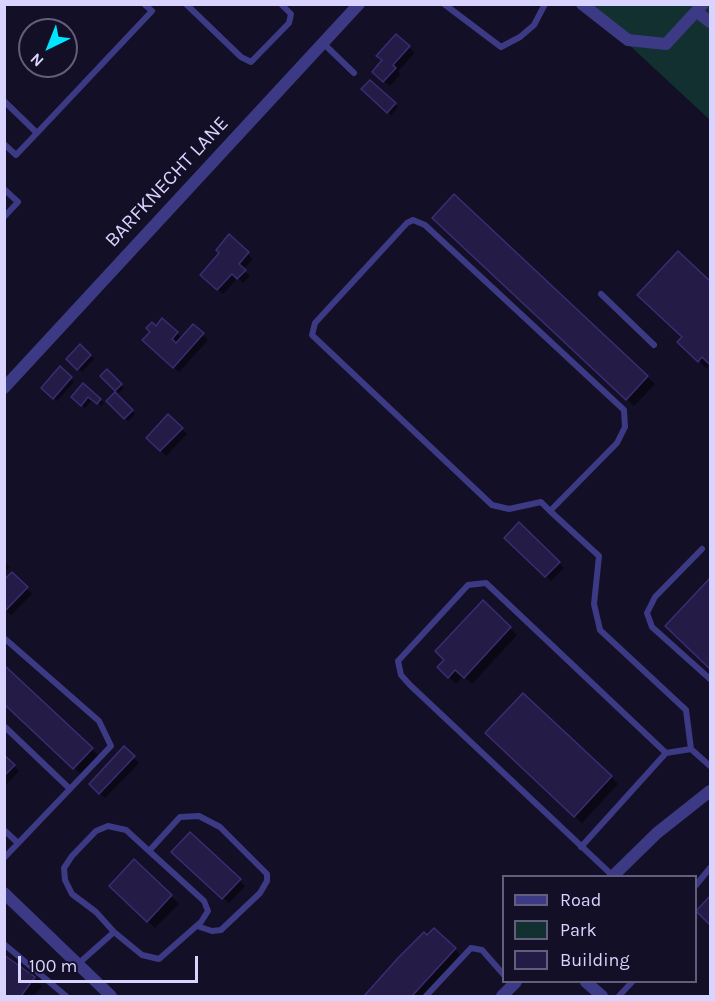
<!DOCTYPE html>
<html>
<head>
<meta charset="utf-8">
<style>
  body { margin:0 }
  #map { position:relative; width:715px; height:1001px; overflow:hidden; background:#130f26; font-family:Karla,sans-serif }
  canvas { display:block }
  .frame { position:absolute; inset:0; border:6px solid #d9d4ff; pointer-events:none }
  .legend { position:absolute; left:502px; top:875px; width:195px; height:108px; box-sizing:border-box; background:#130f26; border:2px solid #625e7d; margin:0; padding:8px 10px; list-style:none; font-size:18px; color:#d9d4ff }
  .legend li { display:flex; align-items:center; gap:12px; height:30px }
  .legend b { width:30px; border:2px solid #625e7d }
  .north { position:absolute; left:18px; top:18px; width:60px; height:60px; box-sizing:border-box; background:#130f26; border:2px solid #625e7d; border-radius:50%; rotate:223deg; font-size:16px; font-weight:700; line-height:24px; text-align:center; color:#d9d4ff }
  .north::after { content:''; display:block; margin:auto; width:21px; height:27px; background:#00e5ff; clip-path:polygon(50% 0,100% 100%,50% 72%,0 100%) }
  .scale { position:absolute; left:18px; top:956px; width:180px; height:27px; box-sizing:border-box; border:3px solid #d9d4ff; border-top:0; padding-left:8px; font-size:18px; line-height:21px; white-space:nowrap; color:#d9d4ff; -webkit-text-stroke:4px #130f26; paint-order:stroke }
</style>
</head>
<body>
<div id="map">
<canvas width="715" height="1001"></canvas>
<div class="frame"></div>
<ul class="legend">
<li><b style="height:8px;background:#3d3a85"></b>Road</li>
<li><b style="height:16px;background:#12302f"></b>Park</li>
<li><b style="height:16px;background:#241b47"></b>Building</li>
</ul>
<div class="north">N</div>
<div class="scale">100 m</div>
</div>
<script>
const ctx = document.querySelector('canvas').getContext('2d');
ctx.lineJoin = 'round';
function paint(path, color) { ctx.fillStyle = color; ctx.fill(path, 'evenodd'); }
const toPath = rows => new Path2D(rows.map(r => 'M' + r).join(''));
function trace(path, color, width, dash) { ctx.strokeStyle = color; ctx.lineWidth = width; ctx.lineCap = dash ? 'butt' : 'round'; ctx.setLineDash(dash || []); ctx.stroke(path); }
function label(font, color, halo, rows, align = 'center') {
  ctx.font = font + ' Karla,sans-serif'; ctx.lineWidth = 4.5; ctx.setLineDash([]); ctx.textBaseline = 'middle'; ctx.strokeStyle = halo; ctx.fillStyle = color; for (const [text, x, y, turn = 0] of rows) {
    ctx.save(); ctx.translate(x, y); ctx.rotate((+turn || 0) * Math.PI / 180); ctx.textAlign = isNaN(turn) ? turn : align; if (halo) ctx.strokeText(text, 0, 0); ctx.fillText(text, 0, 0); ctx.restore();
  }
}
paint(toPath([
  [586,5,710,5,710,120]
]), '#12302f');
paint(toPath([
  [396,36,415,53,398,71,400,74,390,86,374,72,384,61],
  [370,82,398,107,391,115,363,89],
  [454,196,655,384,634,406,441,225],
  [229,237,253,259,243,270,250,276,243,283,238,278,223,294,207,280],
  [678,253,710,284,710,364,706,368,679,342,684,337],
  [163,321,182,338,193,326,208,340,179,372,150,345,152,332],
  [80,346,94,359,82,372,68,359],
  [60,368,74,382,57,401,43,388],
  [107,371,124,388,119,393,102,376],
  [83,385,104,403,101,406,93,399,85,408,73,397],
  [115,394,135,414,128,421,108,401],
  [168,416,187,434,166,456,148,438],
  [519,525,564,568,551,581,506,538],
  [4,562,10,567,4,573],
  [12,574,32,594,11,615,4,609,4,582],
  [710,580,710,667,667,626],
  [483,602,517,635,472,684,463,676,456,684,439,667],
  [4,703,92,749,99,756,82,775],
  [494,741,611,777,618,784,582,823],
  [124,748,139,763,105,798,91,784],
  [4,757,19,771,4,787],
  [190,834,245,886,229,903,174,852],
  [134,861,179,904,155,928,111,886],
  [434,930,462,957,426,996,367,996,424,935,427,937],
  [4,957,42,986,34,996,4,996]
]), '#0007');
const building = toPath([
  [396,34,410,46,393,65,396,68,383,82,372,72,382,60,376,56,396,34],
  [370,80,396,103,387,113,361,89,370,80],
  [454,194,648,376,626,400,432,218,454,194],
  [229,234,249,252,239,264,246,270,237,279,232,274,217,290,200,275,219,253,216,250,229,234],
  [678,251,710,281,710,365,702,357,698,362,677,342,682,337,637,295,678,251],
  [162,318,178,332,172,339,176,343,193,324,204,333,173,368,142,340,150,332,146,328,152,322,156,326,162,318],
  [80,344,91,355,77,370,66,359,80,344],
  [60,366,72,377,53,399,41,388,60,366],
  [107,369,122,384,115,391,100,376,107,369],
  [83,383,101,399,97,404,88,397,81,406,71,397,83,383],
  [115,392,133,410,124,419,106,401,115,392],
  [168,414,183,428,160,451,146,438,168,414],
  [519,522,560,562,545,577,504,538,519,522],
  [12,572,28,587,5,611,4,580,12,572],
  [710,578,710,669,665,626,710,578],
  [483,600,511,627,464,678,455,670,448,678,437,667,444,660,435,651,483,600],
  [4,665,93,748,73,769,4,704,4,665],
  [523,693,612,776,574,817,485,733,523,693],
  [124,746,135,756,99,794,89,784,124,746],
  [4,755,15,765,4,776,4,755],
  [190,832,241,879,222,899,171,852,190,832],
  [134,859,172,895,147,922,109,886,134,859],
  [710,896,710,925,696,911,710,896],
  [434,928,456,948,412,996,364,996,398,958,424,932,427,935,434,928],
  [4,955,35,977,21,996,4,996,4,955]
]);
paint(building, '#241b47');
trace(building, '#3b2d73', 1.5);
trace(toPath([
  [186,4,241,57,251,62,289,23,291,14,281,4],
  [444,4,501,47,520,37,534,25,545,4],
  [323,43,354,73],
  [4,101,37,133,152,11,144,4],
  [4,144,16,155,37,133],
  [4,189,18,202,4,217],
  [601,294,654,345],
  [550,511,617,443,625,427,624,410,425,225,413,220,407,223,315,323,312,335,492,505,509,509,541,502,550,511,599,556,594,604,600,630,686,710,691,749,710,766],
  [702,549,655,597,647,613,652,627,710,679],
  [4,638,99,721,111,746,4,858],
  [4,726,70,789],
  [4,830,18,843],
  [581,847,666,753],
  [149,851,180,817,199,816,220,827,267,874,267,881,260,893,221,930,212,931,197,926],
  [613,876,410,685,401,675,398,661,468,585,486,583,666,753,691,749],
  [696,885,710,868],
  [4,944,66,996],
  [78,964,114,932,142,955,159,959,201,922,208,911,204,901,126,830,108,826,96,831,72,856,64,868,65,880,72,894,96,912,114,932],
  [426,996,471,948,482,950,504,975],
  [619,996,632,982]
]), '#3d3a85', 6);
trace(toPath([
  [582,4,628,40,666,44,703,4],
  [697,12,710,22],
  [4,388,359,4],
  [613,876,657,833,710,791],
  [4,893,111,996],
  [586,982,602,996],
  [502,996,516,982]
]), '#3d3a85', 12);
label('20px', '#d9d4ff', '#130f26', [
  ["BARFKNECHT LANE",167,182,-47]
]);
</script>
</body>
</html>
